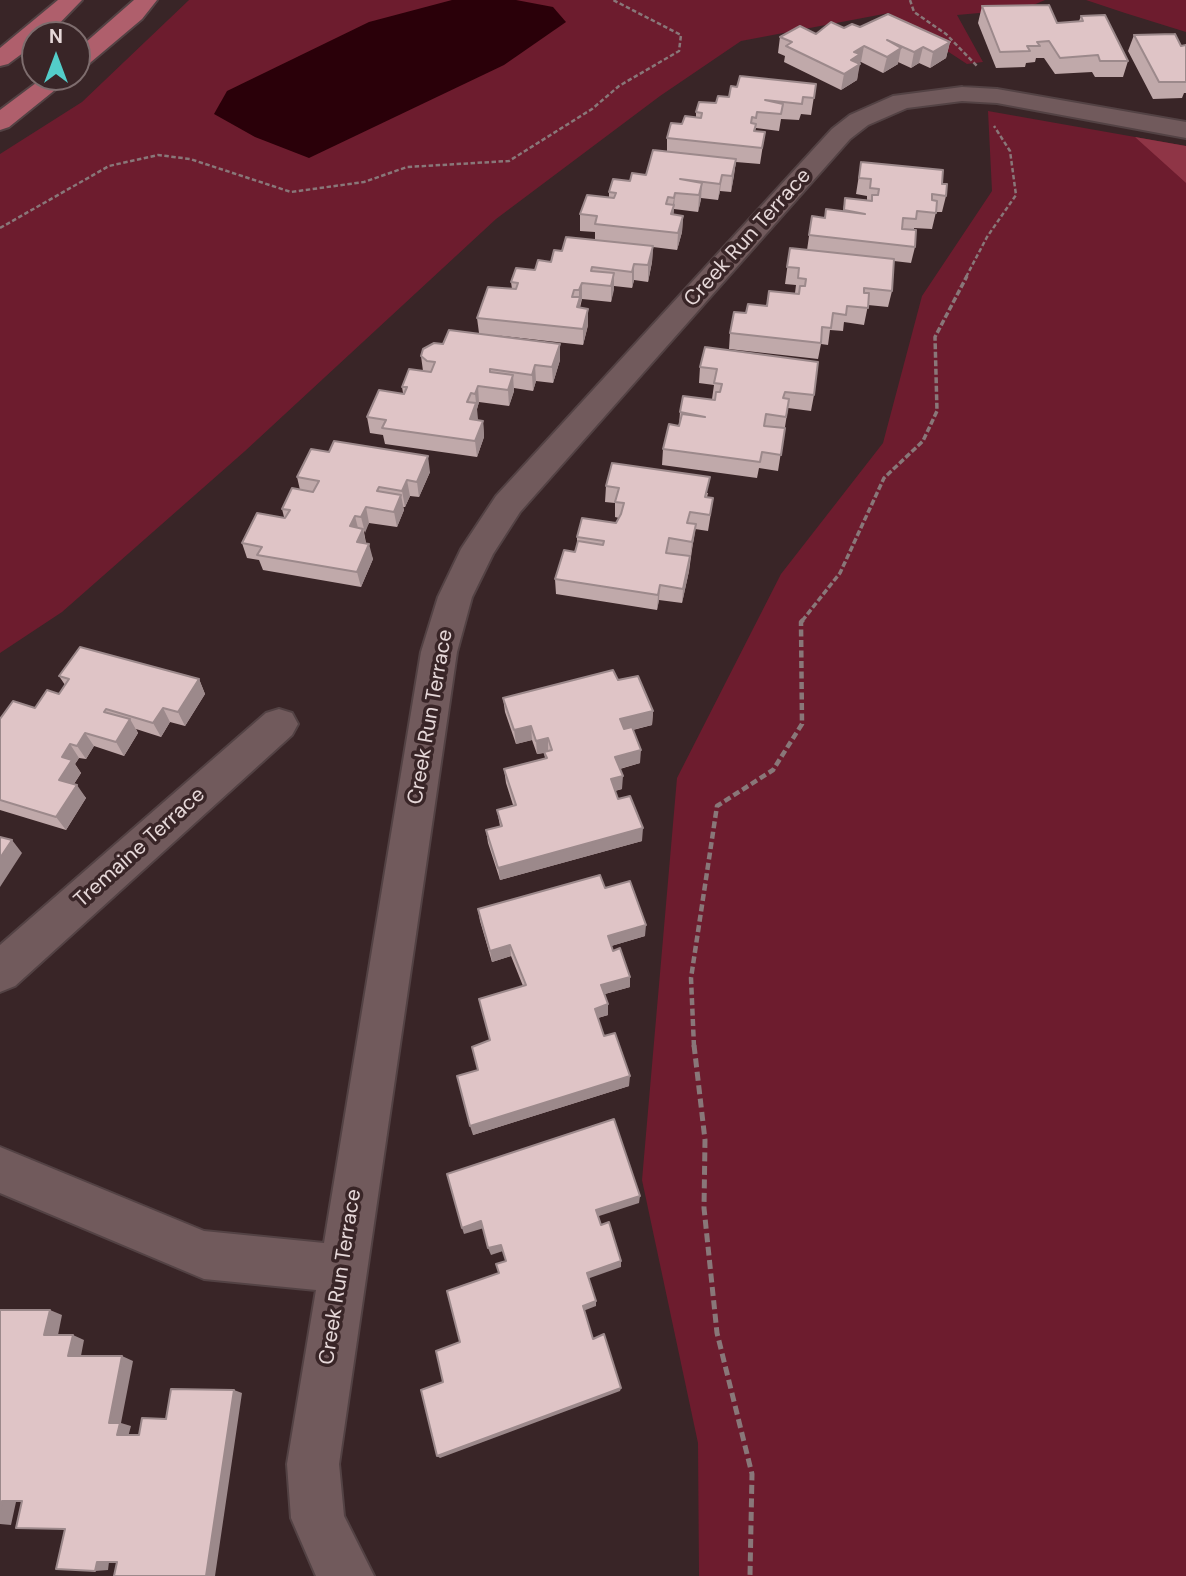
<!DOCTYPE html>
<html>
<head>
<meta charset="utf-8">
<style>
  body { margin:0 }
  #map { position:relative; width:1186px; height:1576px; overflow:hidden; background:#392527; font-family:"DM Sans",sans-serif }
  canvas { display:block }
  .north { position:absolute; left:21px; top:21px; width:70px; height:70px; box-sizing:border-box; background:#392527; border:2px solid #7e6d6e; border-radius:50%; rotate:0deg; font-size:19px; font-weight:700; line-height:28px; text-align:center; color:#e6d8d9 }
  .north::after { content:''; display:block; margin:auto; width:24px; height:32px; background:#53cdc9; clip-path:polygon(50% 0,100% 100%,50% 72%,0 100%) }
</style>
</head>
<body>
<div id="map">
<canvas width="1186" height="1576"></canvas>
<div class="north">N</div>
</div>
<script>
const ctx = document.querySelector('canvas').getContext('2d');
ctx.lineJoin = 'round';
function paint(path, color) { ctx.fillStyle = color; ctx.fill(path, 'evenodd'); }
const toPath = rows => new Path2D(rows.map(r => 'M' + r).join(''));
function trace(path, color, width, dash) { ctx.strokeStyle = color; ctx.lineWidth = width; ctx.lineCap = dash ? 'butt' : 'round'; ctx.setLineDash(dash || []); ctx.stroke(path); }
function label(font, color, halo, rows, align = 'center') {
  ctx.font = font + ' "DM Sans",sans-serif'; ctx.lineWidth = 7; ctx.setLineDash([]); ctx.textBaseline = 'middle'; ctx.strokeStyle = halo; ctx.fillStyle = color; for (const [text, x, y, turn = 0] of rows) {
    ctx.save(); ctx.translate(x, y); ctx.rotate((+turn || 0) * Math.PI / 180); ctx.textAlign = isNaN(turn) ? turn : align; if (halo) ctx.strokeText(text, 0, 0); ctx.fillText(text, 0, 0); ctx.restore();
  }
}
paint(toPath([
  [189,0,1045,0,1024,9,957,15,983,62,967,64,889,13,741,41,660,96,496,219,245,451,62,612,0,653,0,154,82,102],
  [1086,0,1186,0,1186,32,1125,13],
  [988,111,1186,146,1186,1576,699,1576,698,1443,642,1180,677,778,781,574,883,443,922,296,992,191]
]), '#6d1c2e');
paint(toPath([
  [1135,137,1186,146,1186,183,1185,182]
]), '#8f3546');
paint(toPath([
  [452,0,516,0,553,7,566,22,504,65,309,158,255,137,214,114,227,91,369,22]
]), '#2a0009');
const minor = toPath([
  [962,87,997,89,1186,122,1186,138,997,103,962,101,907,108,868,125,850,139,520,512,493,554,472,597,457,652,339,1464,344,1516,374,1576,316,1576,291,1518,287,1464,316,1290,204,1279,0,1193,0,1147,204,1231,324,1243,421,652,438,597,461,549,496,496,832,129,850,115,893,96,962,87],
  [279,709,292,713,298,724,292,735,15,986,0,992,0,945,266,713,279,709]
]);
const major = toPath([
  [58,0,82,0,51,32,35,35,35,44,8,64,0,66,0,48,58,0],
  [134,0,157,0,142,19,85,67,77,69,77,50,134,0],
  [44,77,71,77,9,127,0,130,0,110,44,77]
]);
trace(minor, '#534244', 4);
trace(major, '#534244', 4);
trace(toPath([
  [910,0,914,12,946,34,977,66],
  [0,228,109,166,158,155,190,159,291,192,364,182,407,167,509,161,592,109,619,86,679,51,681,35,613,0],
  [966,277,987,237,1016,195,1010,151,994,126]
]), '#897779', 2.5, [4.5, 2.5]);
trace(toPath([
  [802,621,840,573,884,478,923,441,937,411,935,337,967,276]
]), '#897779', 3.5, [6, 2.5]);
trace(toPath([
  [694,1047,691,978,717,806,773,770,802,724,801,622,804,619]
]), '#897779', 4.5, [7, 3.5]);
trace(toPath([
  [694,1045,705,1140,704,1208,717,1333,752,1474,750,1576]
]), '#897779', 5, [9, 4.5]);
paint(minor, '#715a5c');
paint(major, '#af5f6c');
paint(toPath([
  [982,6,1057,23,1079,21,1081,16,1128,61,1123,77,1095,77,1092,72,1055,74,1044,58,1036,58,1035,62,1026,63,1025,67,996,68,978,23],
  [860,27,950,42,946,58,930,68,919,63,911,68,898,62,898,64,883,73,861,62,859,63,857,80,841,90,784,62,785,56,778,53,780,37,816,34,844,28],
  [1134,35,1181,46,1186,45,1186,93,1184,93,1182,98,1153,99,1128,51],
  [816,84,811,115,801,114,799,120,781,119,779,131,756,128,755,131,765,132,760,164,736,162,731,192,720,191,718,200,701,198,698,212,674,209,673,215,683,216,682,232,677,250,653,247,652,262,648,282,634,280,632,288,614,286,611,302,582,299,580,308,588,309,588,325,583,345,494,335,560,344,560,360,553,383,536,381,533,391,514,388,514,391,509,406,479,402,477,409,477,420,483,421,484,437,477,457,385,444,383,435,370,433,367,417,403,393,402,387,423,371,421,356,443,344,479,333,477,318,512,289,511,282,551,262,562,251,595,240,595,232,580,231,580,214,609,198,609,192,630,181,646,175,667,152,667,138,682,124,696,117,696,112,729,97,737,87],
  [861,162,942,184,946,196,942,212,936,212,932,229,914,228,915,247,911,263,894,261,892,291,888,307,868,305,864,325,844,322,843,331,830,330,828,345,821,344,818,359,729,349,730,333,746,313,795,293,796,285,785,284,790,248,807,250,812,216,825,218,843,211,845,198,867,200,867,196,856,194],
  [705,347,814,395,811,411,788,408,778,471,759,468,757,478,662,465,663,449,679,425,680,412,715,400,712,399,714,385,699,383,700,367],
  [430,472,419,497,410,496,405,507,403,507,404,510,397,527,369,523,364,532,366,543,373,559,361,587,263,570,259,560,247,558,242,543,284,517,282,509,300,490,297,477],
  [606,486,708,493,707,497,711,513,708,531,695,529,689,571,682,603,659,600,657,610,556,594,555,579,575,552,577,546,577,537,616,523,619,518,615,517,615,503,605,502],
  [59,676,199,679,205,694,185,726,170,722,161,737,136,729,138,733,124,756,94,746,86,759,79,758,75,764,81,773,74,784,86,798,66,830,0,810,0,719,35,708,59,694,65,685],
  [618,680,653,711,652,725,633,730,640,763,620,769,622,789,615,791,618,799,642,841,500,880,488,843,486,830,500,826,497,810,513,805,506,783,504,769,545,758,544,753,537,754,532,740,516,744,505,712,503,698],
  [605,888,645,936,611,946,630,987,605,994,608,1004,608,1015,598,1018,604,1036,629,1086,473,1135,478,1070,490,1041,479,999,523,986,511,956,492,962,480,921,478,909]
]), '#c0a9aa');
paint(toPath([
  [950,42,946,58,930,68,933,52],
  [864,46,861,62,858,64,860,64,857,80,841,90,844,74,854,52],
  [923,47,919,63,911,68,914,52],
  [901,48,898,64,883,73,887,57],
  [736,159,734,176,731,192,732,176],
  [722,175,720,191,718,200,720,184],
  [702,183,701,200,698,212,699,195],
  [675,193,674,209,673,221,671,214],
  [683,216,682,232,677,250,678,233],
  [653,246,652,262,648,282,648,265],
  [634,264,634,280,632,288,632,272],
  [614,273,614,290,611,302,611,286],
  [582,283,582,299,580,304,580,314,577,307,579,300,579,290],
  [588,309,588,325,583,345,583,329],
  [560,344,560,360,553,383,552,367],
  [535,365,536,381,533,391,532,375],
  [513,375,514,391,509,406,508,390],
  [478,386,479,402,477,409,478,419,472,435,470,419,476,403,475,394],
  [483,421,484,437,477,457,475,441],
  [428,456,430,472,419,497,417,482],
  [407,480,410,496,405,507,402,491],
  [401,495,404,510,397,527,394,512],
  [366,507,369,523,365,533,361,517],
  [355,516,359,532,350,526],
  [696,524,694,539,690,557,692,542],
  [363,529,366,544,357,542],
  [369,544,373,559,361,587,357,572],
  [690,556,689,571,682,603,683,589],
  [660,585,659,600,657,610,658,595],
  [199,679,205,694,185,726,178,712],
  [163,708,170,722,161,737,153,723],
  [653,711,652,725,619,733,620,719],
  [130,719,138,733,124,756,116,742],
  [531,726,532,740,516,744,514,730],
  [85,733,94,746,86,759,77,746],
  [548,738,548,752,537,754,536,741],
  [70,744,79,758,75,764,81,773,68,793,59,780,62,757],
  [641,750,640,763,615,770,615,757],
  [623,776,622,789,610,792,611,779],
  [77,785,86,798,66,830,56,817],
  [643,828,642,841,500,880,498,868],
  [12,840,22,853,0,887,0,858],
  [646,925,645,936,608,947,608,936],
  [510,945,511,956,492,962,490,951],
  [630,977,630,987,601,995,601,985],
  [608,1004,608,1015,594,1019,595,1009],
  [630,1076,629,1086,473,1135,470,1126],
  [640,1196,639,1203,596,1217,596,1210],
  [481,1221,484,1228,464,1234,462,1228],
  [501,1245,503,1251,491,1255,488,1248],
  [621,1261,621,1267,587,1279,587,1273],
  [596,1301,596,1306,583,1311,583,1306],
  [50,1310,62,1315,57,1340,44,1335],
  [73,1335,84,1340,80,1361,68,1356],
  [122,1356,133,1361,121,1423,131,1426,128,1437,117,1435,109,1423],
  [621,1388,620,1391,440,1458,437,1456],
  [234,1390,242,1393,215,1576,206,1576],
  [2,1501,16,1502,11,1525,0,1524,0,1510],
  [97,1562,109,1562,108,1570,95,1571]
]), '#9c898b');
const building = toPath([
  [1049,5,1057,23,1083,21,1081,16,1105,15,1128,61,1100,61,1098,55,1060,58,1049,41,1037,42,1040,46,1027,46,1030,51,1000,52,982,6,1049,5],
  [888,14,950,42,933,52,923,47,914,52,887,40,901,48,887,57,864,46,854,52,860,54,851,60,860,64,844,74,786,46,792,42,780,37,800,26,816,34,831,22,844,28,852,24,860,27,888,14],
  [1175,34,1181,46,1186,45,1186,82,1159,82,1134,35,1175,34],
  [740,76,816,84,814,98,803,97,802,104,765,100,783,104,781,114,757,112,756,118,752,117,751,123,756,124,754,131,765,132,762,148,667,138,671,123,682,124,685,116,701,118,702,113,696,112,699,102,716,103,718,96,729,97,731,86,737,87,740,76],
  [653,150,736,159,732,176,722,175,720,184,680,179,702,183,699,195,675,193,674,198,668,197,666,204,674,205,671,214,683,216,678,233,595,224,597,216,580,214,587,195,614,198,616,193,609,192,613,179,630,181,632,173,646,175,653,150],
  [861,162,943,170,942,184,947,184,946,196,932,194,932,200,937,201,936,213,917,211,916,219,903,218,902,229,916,230,915,247,809,235,812,216,825,218,826,209,865,214,844,210,845,198,872,201,872,195,878,195,879,189,870,188,871,179,859,178,861,162],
  [566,237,653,246,648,265,634,264,632,272,592,267,591,271,614,273,611,286,582,283,579,290,574,290,572,297,580,297,577,307,588,309,583,329,477,318,488,287,516,289,518,283,511,282,516,268,535,270,538,260,551,262,554,250,562,251,566,237],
  [790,248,894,259,892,291,864,288,864,293,869,293,868,308,847,306,846,315,833,313,831,328,822,327,821,343,730,333,734,312,746,313,748,304,767,306,769,291,799,294,800,286,805,286,806,279,798,278,799,268,787,267,790,248],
  [449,330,560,344,552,367,535,365,532,375,490,369,490,372,513,375,508,390,478,386,475,394,471,393,467,402,476,403,470,419,483,421,475,441,382,428,386,420,367,417,379,390,404,394,407,387,402,387,409,369,431,372,435,362,427,361,421,356,423,349,434,343,443,344,449,330],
  [705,347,818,362,814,395,785,392,783,398,789,399,786,417,766,414,764,426,785,428,781,455,762,452,760,462,663,449,669,424,679,426,682,414,705,417,680,412,683,396,715,400,716,392,720,392,722,384,714,383,717,369,700,367,705,347],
  [334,441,428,456,417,482,407,480,402,491,379,487,377,491,401,495,394,512,366,507,361,517,355,516,350,526,363,529,357,542,369,544,357,572,257,555,262,547,242,543,257,513,285,518,290,510,282,509,292,488,313,492,319,481,297,477,311,449,329,452,334,441],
  [612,463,710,477,705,497,713,498,710,515,690,512,687,523,696,524,692,542,669,538,666,553,690,556,683,589,660,585,658,595,555,579,564,550,575,552,578,541,603,545,604,541,577,537,582,518,616,523,621,514,624,503,615,502,619,488,606,486,612,463],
  [80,647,199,679,178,712,163,708,153,723,106,709,104,712,130,719,116,742,85,733,77,746,70,744,62,757,72,760,59,780,77,785,56,817,0,800,0,719,13,701,35,708,47,690,59,694,69,679,59,676,80,647],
  [613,670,618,680,638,676,653,711,620,719,624,729,632,727,641,750,615,757,623,776,611,779,618,799,630,796,643,828,498,868,486,830,502,826,497,810,516,805,504,769,547,758,544,752,552,750,548,738,536,741,531,726,514,730,503,698,613,670],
  [0,837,12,840,0,858,0,837],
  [600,875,605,888,630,881,646,925,608,936,613,951,620,948,630,977,601,985,608,1004,595,1009,604,1036,615,1033,630,1076,470,1126,457,1076,478,1070,472,1047,490,1040,479,999,526,985,510,945,490,951,478,909,600,875],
  [614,1119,640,1196,596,1210,601,1225,609,1222,621,1261,587,1273,596,1301,583,1306,593,1339,604,1334,621,1388,437,1456,421,1390,443,1382,436,1351,460,1342,447,1291,499,1273,496,1264,506,1261,501,1245,488,1248,481,1221,462,1228,447,1174,614,1119],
  [0,1310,50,1310,44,1335,73,1335,68,1356,122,1356,109,1423,120,1423,117,1435,139,1435,142,1418,166,1419,171,1389,234,1390,206,1576,114,1576,117,1562,97,1562,95,1571,56,1569,65,1529,16,1528,22,1501,2,1501,0,1510,0,1310]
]);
paint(building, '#dfc4c6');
trace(building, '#9c898b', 2);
label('21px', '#e6d8d9', '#392527', [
  ["Creek Run Terrace",748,238,-48],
  ["Creek Run Terrace",431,717,-80],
  ["Tremaine Terrace",140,848,-42],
  ["Creek Run Terrace",341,1277,-81]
]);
</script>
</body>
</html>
